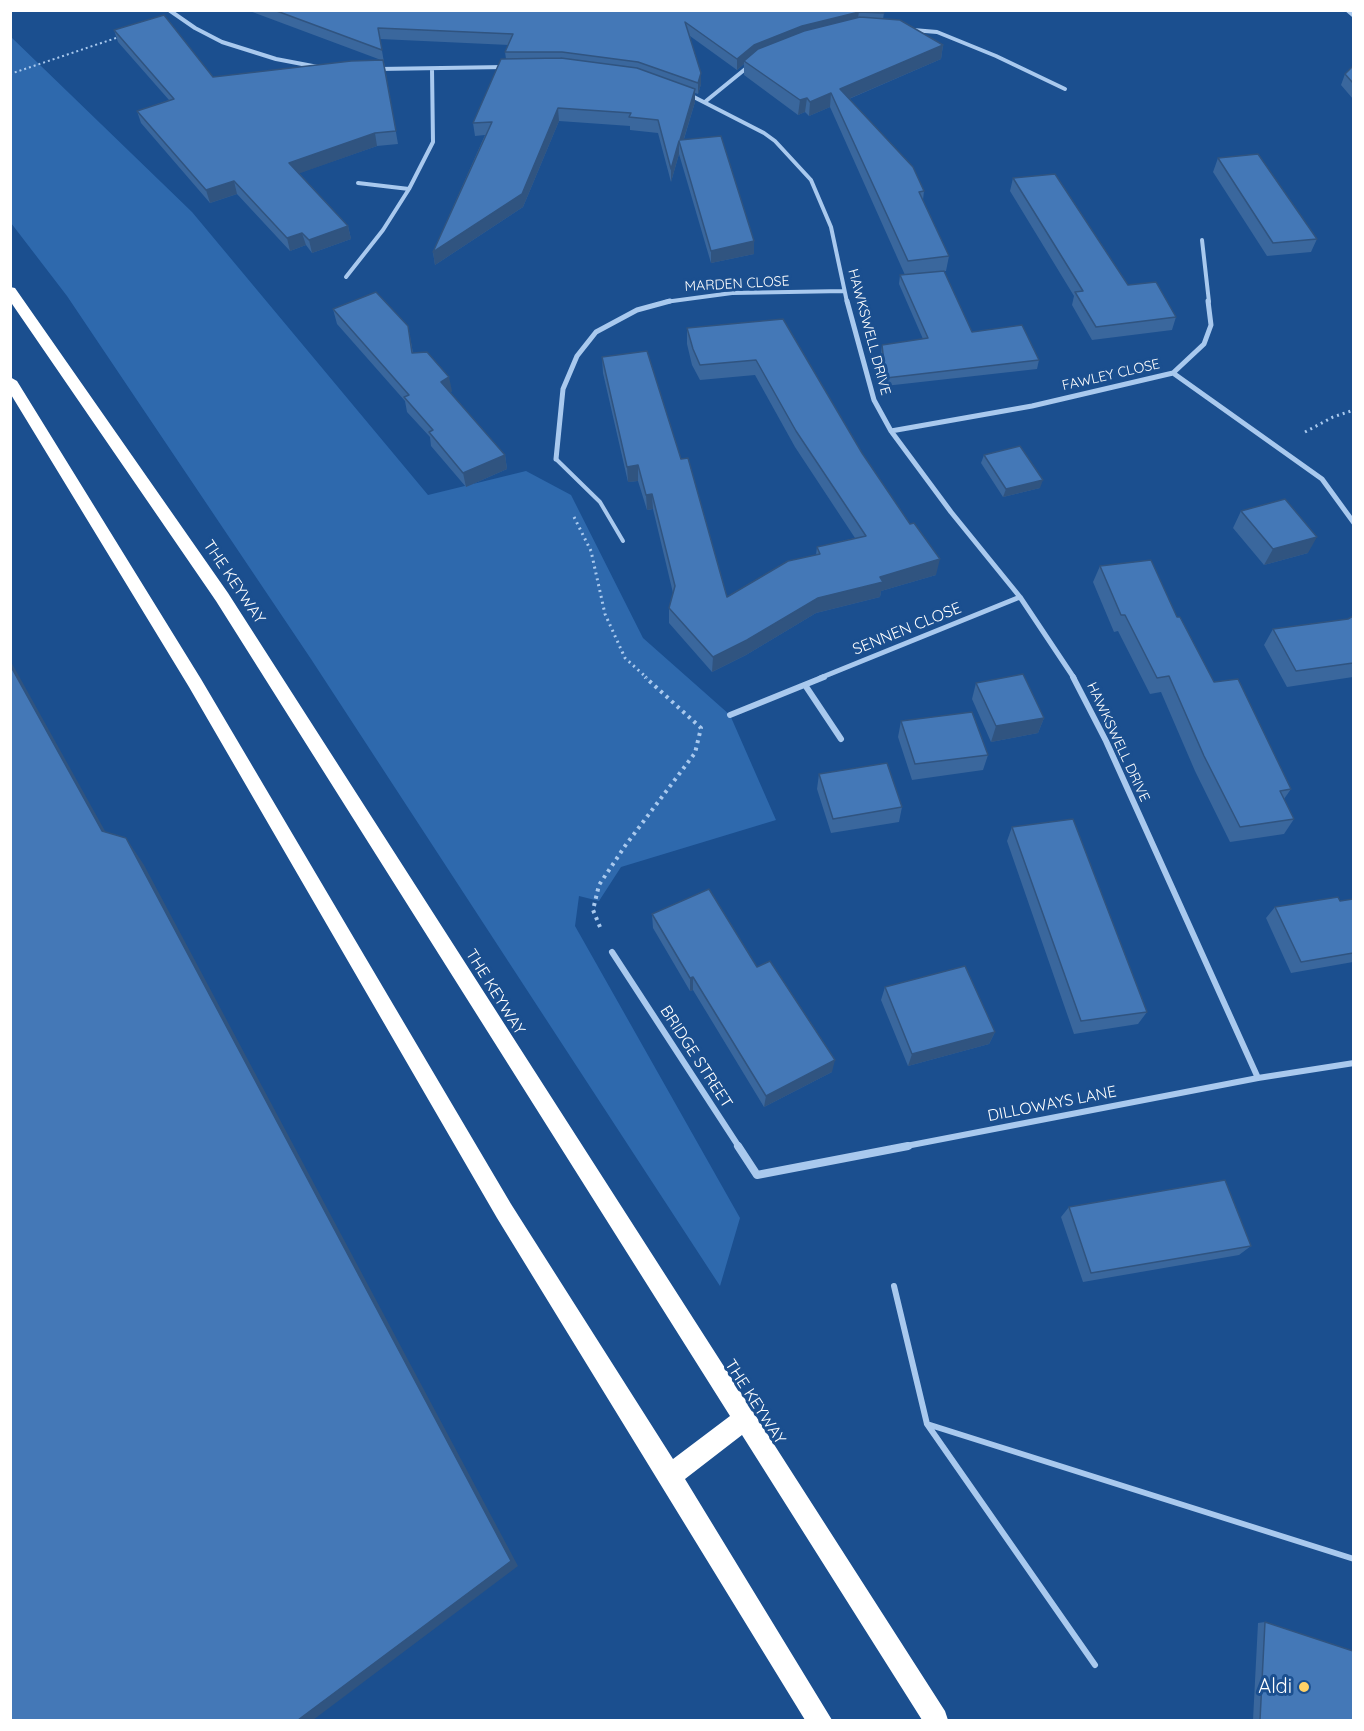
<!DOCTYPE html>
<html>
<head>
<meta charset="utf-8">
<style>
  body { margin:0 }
  #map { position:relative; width:1364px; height:1731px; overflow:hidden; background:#1b4f8f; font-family:Quicksand,sans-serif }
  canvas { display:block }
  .frame { position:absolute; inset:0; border:12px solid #fff; pointer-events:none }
</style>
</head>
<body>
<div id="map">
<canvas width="1364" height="1731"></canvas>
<div class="frame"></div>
</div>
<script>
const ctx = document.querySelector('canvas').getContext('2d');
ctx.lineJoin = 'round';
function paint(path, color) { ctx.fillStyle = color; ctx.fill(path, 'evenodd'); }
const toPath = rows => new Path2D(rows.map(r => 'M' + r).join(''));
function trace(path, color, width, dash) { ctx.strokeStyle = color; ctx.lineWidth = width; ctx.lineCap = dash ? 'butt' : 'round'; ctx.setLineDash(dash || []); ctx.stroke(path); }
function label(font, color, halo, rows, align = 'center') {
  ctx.font = font + ' Quicksand,sans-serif'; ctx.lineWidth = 6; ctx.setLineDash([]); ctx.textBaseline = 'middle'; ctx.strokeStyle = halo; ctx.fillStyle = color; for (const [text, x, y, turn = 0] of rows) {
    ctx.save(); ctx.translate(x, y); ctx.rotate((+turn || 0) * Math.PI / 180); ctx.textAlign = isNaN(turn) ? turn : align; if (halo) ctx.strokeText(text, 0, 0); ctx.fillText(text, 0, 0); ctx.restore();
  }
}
paint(toPath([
  [10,36,192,212,428,495,526,471,571,495,643,638,730,715,776,820,621,867,599,901,579,896,575,926,740,1218,720,1286,311,659,67,296,11,223]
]), '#2e69ad');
trace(toPath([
  [10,74,119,37]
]), '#a9c9ee', 2, [2, 3]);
trace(toPath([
  [1305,432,1333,417,1354,410],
  [574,517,591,551,605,614,625,658,647,678]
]), '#a9c9ee', 3, [2, 4]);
trace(toPath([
  [600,927,593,910,599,885,625,846,695,753,701,728,645,677]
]), '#a9c9ee', 4, [3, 4.5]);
trace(toPath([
  [556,459,600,502,623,541]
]), '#a9c9ee', 4);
trace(toPath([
  [894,1286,927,1424,1354,1559],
  [927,1424,1095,1665]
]), '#a9c9ee', 6);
trace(toPath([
  [169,10,195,28,222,42,276,59,318,67],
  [1347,10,1354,16],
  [913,30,937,32,996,56,1065,89],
  [379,69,504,67],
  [688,94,764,133,775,141,811,180,831,227,847,302],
  [706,101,749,66],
  [358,183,409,189],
  [1202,240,1209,302],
  [346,277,383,230,409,189,433,142,432,69],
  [665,302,732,293,844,291]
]), '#a9c9ee', 4);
trace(toPath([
  [847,301,874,400,891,431,951,512,1020,597,1074,678],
  [1173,373,1204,344,1211,325,1208,301],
  [891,431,1032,406,1173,373,1322,479,1354,523],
  [556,459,563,389,577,356,596,332,637,310,670,301],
  [820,678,1020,597]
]), '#a9c9ee', 5);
trace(toPath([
  [1073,677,1106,741,1258,1078],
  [805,685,841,739],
  [730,715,824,677],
  [612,952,739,1147],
  [901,1147,1258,1078,1354,1063]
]), '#a9c9ee', 6);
trace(toPath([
  [738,1146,757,1175,908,1146]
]), '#a9c9ee', 8);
paint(toPath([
  [10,287,15,288,228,593,945,1711,948,1720,922,1720,742,1435,685,1479,832,1720,805,1720,497,1218,189,687,10,393,10,377,17,381,201,679,511,1204,673,1459,730,1416,216,601,10,301,10,287]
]), '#fff');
paint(toPath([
  [247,10,890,10,882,12,884,13,883,19,943,45,941,59,849,99,924,191,923,200,949,256,946,271,944,271,972,332,1039,360,1037,369,885,386,881,354,882,345,923,339,899,284,900,275,905,275,830,107,809,116,805,112,798,115,744,75,744,64,737,70,690,36,701,84,698,94,695,93,695,102,684,139,754,254,711,263,679,154,671,182,658,133,630,130,630,126,559,121,523,207,435,265,433,252,485,135,475,136,473,123,506,59,505,52,509,45,380,39,398,144,377,146,299,173,348,226,351,239,312,253,306,245,290,251,237,194,210,203,141,123,137,111,169,100,118,42,114,30,213,77,381,60],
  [1353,66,1353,99,1341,85,1345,74],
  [1218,158,1317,239,1311,252,1267,256,1213,172],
  [1013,178,1128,285,1176,317,1172,330,1092,340,1072,305,1074,296,1010,191],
  [333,309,408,326,413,353,452,391,450,392,505,455,507,469,466,487,431,446,430,437,407,412,405,401,337,324],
  [783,319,862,453,936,575,881,591,880,597,816,613,746,655,712,672,669,623,669,608,673,593,653,509,647,510,638,481,628,482,603,373,602,357,681,459,727,597,816,555,817,547,855,538,795,447,755,375,700,380,692,365,687,344,687,328],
  [984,455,1040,488,1003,497,981,463],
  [1241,511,1308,553,1264,565,1233,528],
  [1100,566,1177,617,1214,682,1291,789,1284,799,1294,819,1284,834,1230,842,1195,771,1161,692,1150,694,1118,631,1114,632,1093,582],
  [1353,616,1353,677,1287,687,1264,645,1273,629,1348,619],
  [976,683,1044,718,1038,733,991,742,972,699],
  [901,721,988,755,983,770,912,780,898,737],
  [819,774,902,807,899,822,831,833,817,789],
  [1012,827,1147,1012,1138,1024,1074,1034,1007,841],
  [1353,899,1353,962,1291,973,1266,918,1275,907,1340,901],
  [652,914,757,967,832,1072,764,1107,693,990,690,991,653,928],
  [885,987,995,1032,989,1044,908,1066,881,1000],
  [1069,1207,1251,1246,1239,1255,1083,1282,1061,1217],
  [1265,1622,1353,1720,1253,1720,1258,1623]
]), '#3a679d');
paint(toPath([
  [859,12,857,23,744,61,744,64,737,70,737,59,754,45,802,26],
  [943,45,941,59,839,103,840,89],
  [701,73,701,84,698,94,698,83],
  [695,89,695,102,681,148,680,140],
  [831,93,830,107,809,116,810,102],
  [807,98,805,112,798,115,800,100],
  [558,108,559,121,523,207,435,265,433,252],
  [375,133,377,146,292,176,289,163],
  [679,141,679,154,671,182,671,169],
  [234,181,237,194,210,203,206,190],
  [348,226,351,239,312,253,309,240],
  [302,233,306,245,290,251,287,238],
  [754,241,754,254,711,263,711,251],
  [449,377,452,391,444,396,441,382],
  [505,455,507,469,466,487,463,473],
  [638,465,638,481,628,482,627,467],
  [1043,480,1040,488,1003,497,1006,489],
  [652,494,653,509,647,510,646,495],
  [1317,537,1308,553,1264,565,1273,549],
  [940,559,936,575,881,591,880,597,816,613,746,655,712,672,713,657,818,598,880,577],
  [10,660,120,858,102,831,10,665],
  [1044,718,1038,733,991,742,996,726],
  [126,838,144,865,518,1566,313,1720,298,1720],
  [693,977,693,990,690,991,690,978],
  [995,1032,989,1044,908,1066,912,1054],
  [835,1060,832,1072,764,1107,766,1096]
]), '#305480');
const building = toPath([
  [274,10,879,10,884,13,859,12,802,26,754,45,737,59,685,22,701,73,698,83,638,62,562,52,505,52,513,34,378,28,382,50,274,10],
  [164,15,213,77,351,61,383,60,396,131,375,133,289,163,348,226,309,240,302,233,287,238,234,181,206,190,137,111,174,99,114,30,164,15],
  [860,17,900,20,943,45,840,89,913,167,924,191,919,192,949,256,908,261,831,93,810,102,807,98,800,100,744,61,758,49,804,31,860,17],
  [561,58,637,68,695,89,680,140,721,136,754,241,711,251,679,141,671,169,658,120,629,117,631,113,558,108,522,194,433,252,492,122,473,123,501,59,561,58],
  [1353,66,1353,83,1345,74,1353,66],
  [1258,154,1317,239,1273,243,1218,158,1258,154],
  [1055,174,1128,285,1156,282,1176,317,1096,327,1075,292,1083,291,1013,178,1055,174],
  [944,271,972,332,1022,325,1039,360,886,378,882,345,928,338,900,275,944,271],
  [376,292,408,326,412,353,427,352,449,377,441,382,505,455,463,473,429,432,433,430,404,397,409,395,333,309,376,292],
  [783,319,862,453,910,524,914,523,940,559,880,577,883,582,818,598,747,640,713,657,669,608,675,586,652,494,646,495,638,465,627,467,602,357,647,351,681,459,688,458,727,597,788,561,820,554,817,547,866,536,796,431,756,360,700,365,693,349,687,328,783,319],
  [1020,446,1043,480,1006,489,984,455,1020,446],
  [1285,499,1317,537,1273,549,1241,511,1285,499],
  [1151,560,1177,617,1180,617,1214,682,1238,679,1291,789,1280,791,1294,819,1240,827,1204,756,1169,676,1157,678,1125,615,1121,615,1100,566,1151,560],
  [1353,616,1353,663,1296,671,1273,629,1348,619,1353,616],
  [10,665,102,831,126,838,511,1561,298,1720,10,1720,10,665],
  [1023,674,1044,718,996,726,976,683,1023,674],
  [972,712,988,755,915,764,901,721,972,712],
  [887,763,902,807,833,819,819,774,887,763],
  [1073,819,1147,1012,1081,1021,1012,827,1073,819],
  [709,889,757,967,770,961,835,1060,766,1096,693,977,690,978,652,914,709,889],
  [1338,897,1340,901,1353,899,1353,953,1301,962,1275,907,1338,897],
  [965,966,995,1032,912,1054,885,987,965,966],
  [1225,1180,1251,1246,1091,1273,1069,1207,1225,1180],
  [1265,1622,1353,1651,1353,1720,1260,1720,1265,1622]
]);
paint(building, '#4478b7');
trace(building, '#305480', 1.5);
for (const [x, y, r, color] of [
  [1304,1687,6,"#ffd166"]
]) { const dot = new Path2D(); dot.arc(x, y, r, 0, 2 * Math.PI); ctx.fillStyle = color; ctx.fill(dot); trace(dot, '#1b4f8f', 2); }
label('14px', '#fff', '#1b4f8f', [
  ["MARDEN CLOSE",737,284,-3],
  ["HAWKSWELL DRIVE",869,332,75],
  ["FAWLEY CLOSE",1111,375,-13],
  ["HAWKSWELL DRIVE",1118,742,65]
]);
label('16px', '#fff', '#1b4f8f', [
  ["THE KEYWAY",234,582,56],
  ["SENNEN CLOSE",907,629,-22],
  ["THE KEYWAY",495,992,58],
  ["BRIDGE STREET",696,1057,57],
  ["DILLOWAYS LANE",1052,1104,-11],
  ["THE KEYWAY",755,1402,57]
]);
label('20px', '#fff', '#1b4f8f', [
  ["Aldi",1292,1687]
], 'right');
</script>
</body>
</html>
